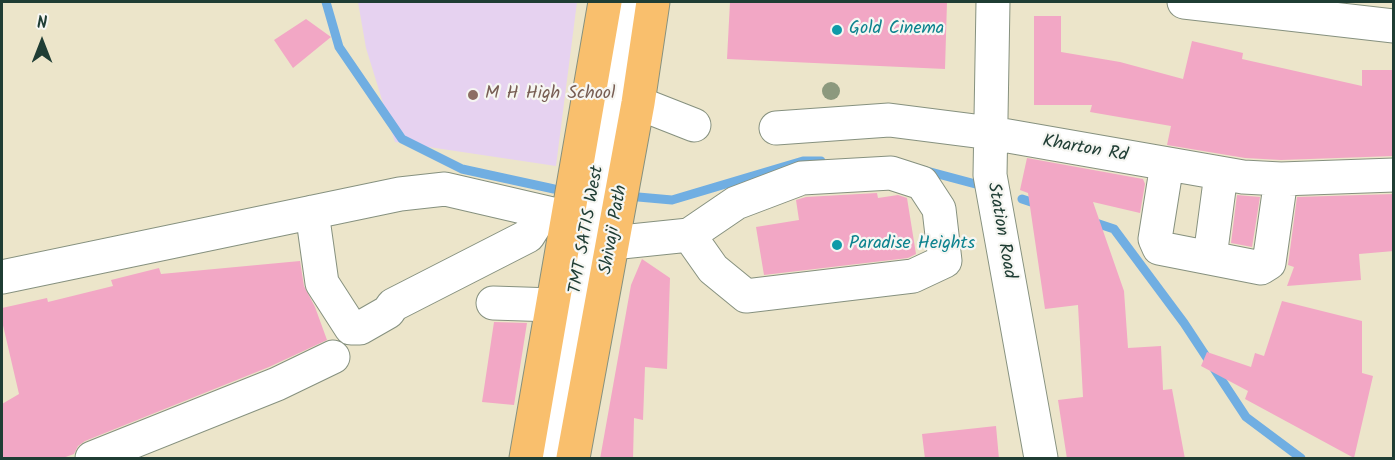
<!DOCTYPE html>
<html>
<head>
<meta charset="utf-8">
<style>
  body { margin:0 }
  #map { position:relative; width:1395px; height:460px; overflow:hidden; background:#ece5ca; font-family:Kalam,sans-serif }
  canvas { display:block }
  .frame { position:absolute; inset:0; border:3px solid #1f3d34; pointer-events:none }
  .north { position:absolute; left:12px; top:12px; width:60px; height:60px; -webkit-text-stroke:4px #f6f6f2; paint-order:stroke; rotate:0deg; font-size:16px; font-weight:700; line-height:24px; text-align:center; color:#1f3d34 }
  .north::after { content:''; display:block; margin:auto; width:21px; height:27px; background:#1f3d34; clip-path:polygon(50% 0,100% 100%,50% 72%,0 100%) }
</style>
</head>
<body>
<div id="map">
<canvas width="1395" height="460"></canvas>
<div class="frame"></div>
<div class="north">N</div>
</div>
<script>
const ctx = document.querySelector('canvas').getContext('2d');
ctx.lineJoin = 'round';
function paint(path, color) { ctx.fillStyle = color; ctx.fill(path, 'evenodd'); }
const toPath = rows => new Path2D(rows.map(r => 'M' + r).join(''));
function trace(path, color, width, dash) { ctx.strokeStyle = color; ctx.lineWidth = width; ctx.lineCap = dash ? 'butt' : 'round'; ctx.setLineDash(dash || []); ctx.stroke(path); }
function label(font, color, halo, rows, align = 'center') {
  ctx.font = font + ' Kalam,sans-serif'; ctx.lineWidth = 4.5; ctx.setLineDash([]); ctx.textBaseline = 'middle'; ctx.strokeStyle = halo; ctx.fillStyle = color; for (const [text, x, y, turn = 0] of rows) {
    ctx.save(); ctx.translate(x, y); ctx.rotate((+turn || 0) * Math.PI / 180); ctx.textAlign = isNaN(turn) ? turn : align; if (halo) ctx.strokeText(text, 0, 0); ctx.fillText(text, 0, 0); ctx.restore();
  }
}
paint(toPath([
  [358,2,577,2,556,166,395,142,366,48]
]), '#e6d2f0');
trace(toPath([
  [326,2,339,47,402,139,462,169,554,189],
  [923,170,983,186],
  [627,196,672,200,803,161,821,161],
  [1022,199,1040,205],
  [1090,221,1114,229,1184,323,1246,417,1301,458]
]), '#70aee2', 9);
paint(toPath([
  [730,2,947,2,945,69,727,59],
  [1034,16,1061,16,1061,52,1120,62,1183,79,1192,41,1243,53,1242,59,1362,86,1362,70,1394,70,1394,156,1281,160,1245,158,1167,145,1171,126,1090,112,1092,105,1034,105],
  [306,19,331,37,293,68,274,40],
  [1027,158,1143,179,1145,184,1140,213,1093,202,1124,291,1128,348,1161,346,1163,390,1172,389,1185,459,1067,459,1058,400,1083,397,1078,305,1045,309,1028,193,1020,190],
  [877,193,878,198,898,195,907,198,916,254,908,258,764,275,756,227,799,220,796,200,806,197],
  [1394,194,1394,251,1359,254,1361,280,1287,286,1294,267,1288,265,1297,197],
  [1237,195,1260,197,1252,247,1231,243],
  [642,259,670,278,667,369,645,367,643,420,634,418,633,459,600,459,631,285],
  [300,261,304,286,315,307,327,340,269,367,85,441,78,446,74,454,60,459,2,459,2,404,19,394,2,321,2,308,47,298,48,302,113,286,111,280,159,268,161,274],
  [1282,301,1362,321,1362,373,1373,376,1354,458,1245,399,1248,391,1201,366,1207,352,1251,367,1255,353,1264,356],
  [494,322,527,323,514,405,482,402],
  [996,426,999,459,925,459,922,434]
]), '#f2a7c5');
const minor = toPath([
  [993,2,990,175,1041,458],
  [1184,2,1394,26],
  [638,103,694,125],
  [776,128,889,120,991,133,1243,177,1281,179,1394,175],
  [1167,164,1155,239,1159,248,1261,268,1269,263,1281,179],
  [312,212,322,283,351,328,360,328,388,312,393,305,528,236,542,214],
  [612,243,689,235,736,203,802,178,891,173,922,183,939,209,945,261,913,276,746,296,713,269,689,235],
  [1210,257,1221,174],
  [2,277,400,194,445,189,570,218],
  [493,303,554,305],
  [92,458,277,384,333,357],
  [547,458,628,2]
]);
const major = toPath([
  [526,458,605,2],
  [573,458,638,103,653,2]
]);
trace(minor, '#86917f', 35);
trace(major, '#86917f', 35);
trace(minor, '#fff', 33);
trace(major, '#f9bf6d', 33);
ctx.fillStyle = '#8c997e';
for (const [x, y] of [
  [831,91]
]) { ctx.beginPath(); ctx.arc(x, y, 9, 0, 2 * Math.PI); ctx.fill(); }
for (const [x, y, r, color] of [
  [837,30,6,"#0f9aa8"],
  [473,95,6,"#8d6e63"],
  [837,245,6,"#0f9aa8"]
]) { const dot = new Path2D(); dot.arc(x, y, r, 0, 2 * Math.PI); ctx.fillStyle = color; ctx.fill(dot); trace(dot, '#f6f6f2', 2); }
label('18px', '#0d838f', '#f6f6f2', [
  ["Gold Cinema",849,30],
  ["Paradise Heights",849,245]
], 'left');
label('18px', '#785e54', '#f6f6f2', [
  ["M H High School",485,95]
], 'left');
label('18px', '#1f3d34', '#f6f6f2', [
  ["Kharton Rd",1085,150,10],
  ["TMT SATIS West",588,230,-80],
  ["Shivaji Path",615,230,-80],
  ["Station Road",1000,231,80]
]);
</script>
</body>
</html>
